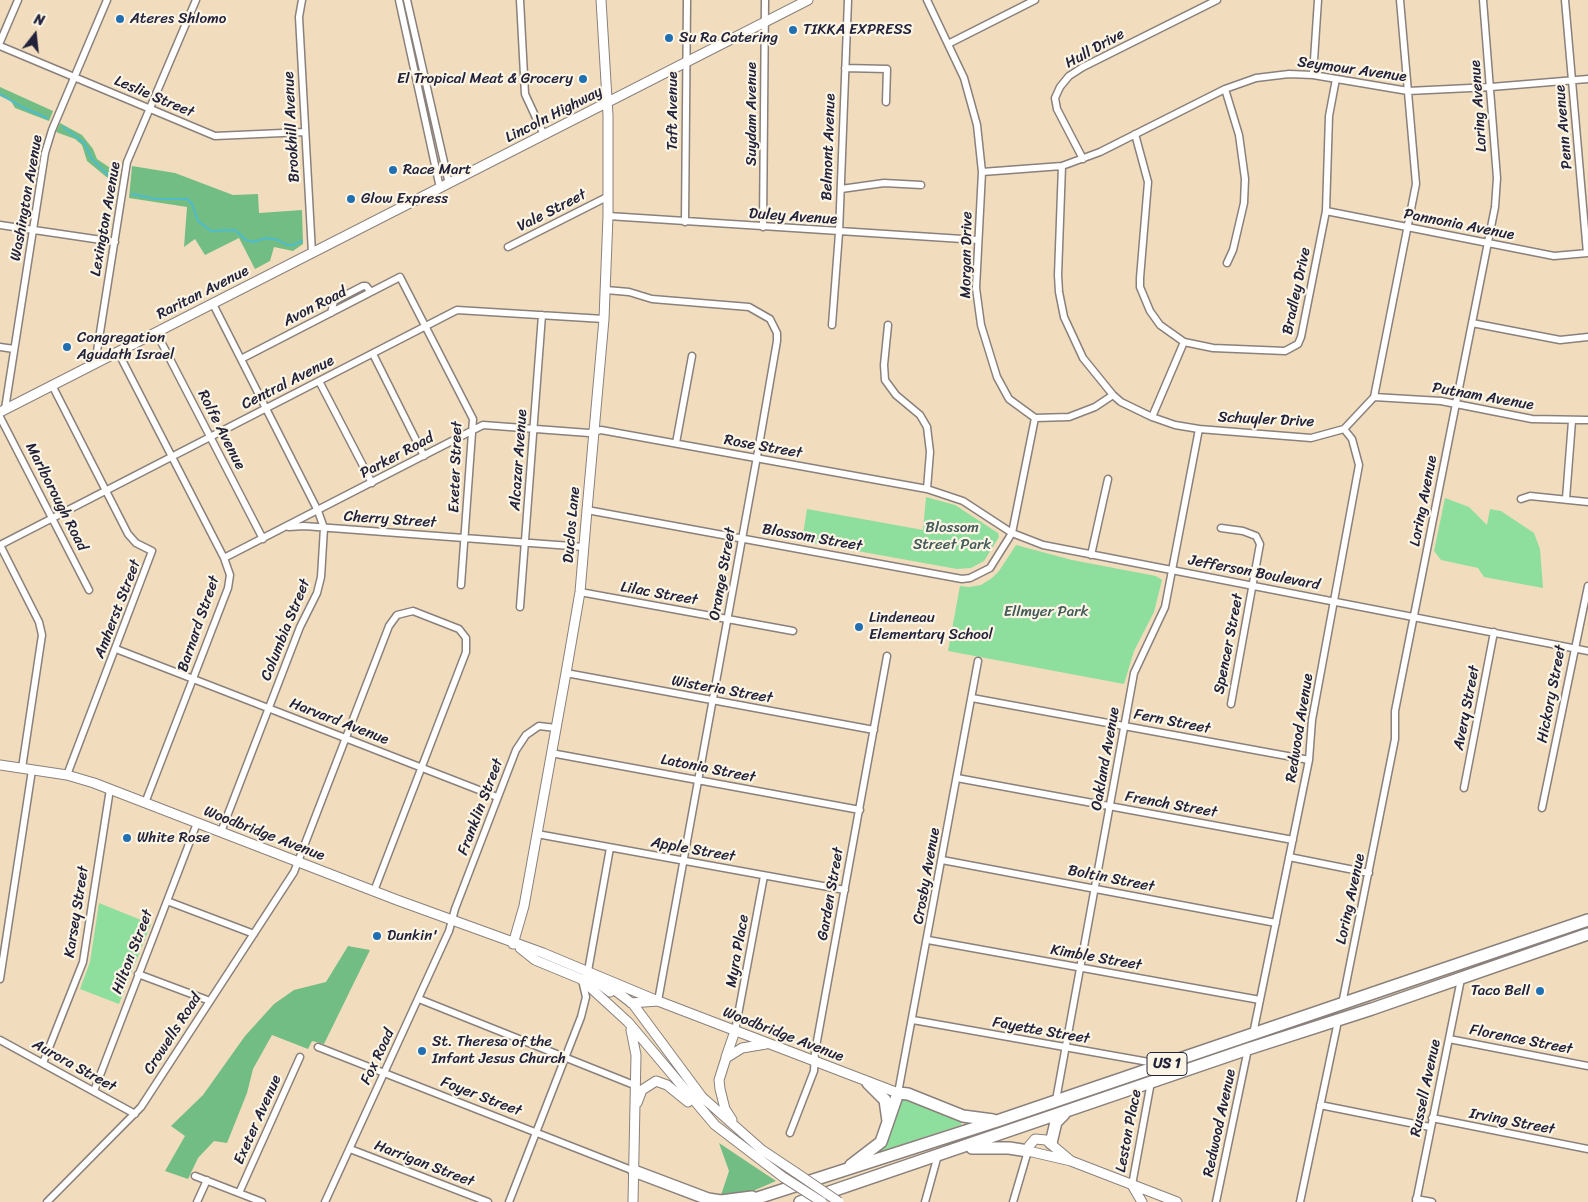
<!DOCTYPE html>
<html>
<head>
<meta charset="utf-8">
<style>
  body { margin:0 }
  #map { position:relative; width:1588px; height:1202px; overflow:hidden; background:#f1ddbd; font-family:Sriracha,sans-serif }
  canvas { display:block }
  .north { position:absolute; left:10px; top:10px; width:50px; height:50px; -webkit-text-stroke:4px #fcf5e5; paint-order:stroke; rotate:16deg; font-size:14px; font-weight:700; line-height:20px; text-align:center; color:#22223b }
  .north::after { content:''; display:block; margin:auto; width:18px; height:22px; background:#22223b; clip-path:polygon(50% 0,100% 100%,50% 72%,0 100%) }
</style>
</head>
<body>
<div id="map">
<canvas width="1588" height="1202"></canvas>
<div class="north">N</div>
</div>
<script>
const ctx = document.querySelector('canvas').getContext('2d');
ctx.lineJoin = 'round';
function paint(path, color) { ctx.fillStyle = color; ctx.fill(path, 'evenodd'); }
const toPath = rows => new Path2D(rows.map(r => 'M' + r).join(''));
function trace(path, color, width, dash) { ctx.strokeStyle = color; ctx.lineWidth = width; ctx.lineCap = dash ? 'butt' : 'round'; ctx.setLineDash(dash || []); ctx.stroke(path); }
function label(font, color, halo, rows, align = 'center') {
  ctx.font = font + ' Sriracha,sans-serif'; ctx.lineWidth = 4.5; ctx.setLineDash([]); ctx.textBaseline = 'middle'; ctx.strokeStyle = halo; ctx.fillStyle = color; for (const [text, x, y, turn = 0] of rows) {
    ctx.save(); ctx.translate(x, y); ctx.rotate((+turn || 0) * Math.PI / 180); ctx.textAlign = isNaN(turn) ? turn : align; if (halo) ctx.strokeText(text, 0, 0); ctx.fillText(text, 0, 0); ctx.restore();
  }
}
paint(toPath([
  [926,497,955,505,998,533,999,537,984,561,971,568,957,569,802,541,807,509,923,530],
  [1445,498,1469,507,1487,525,1490,509,1501,511,1534,533,1540,549,1543,588,1484,577,1478,568,1441,560,1434,551],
  [1016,545,1072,560,1156,576,1162,580,1154,612,1134,651,1124,684,948,651,960,586,969,587,981,585,992,578,999,571],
  [99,903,151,924,119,1004,80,989,90,962],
  [901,1097,962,1119,961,1125,876,1153,890,1135]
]), '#8ede9d');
paint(toPath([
  [0,87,53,111,49,121,15,108,11,101,0,96],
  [60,123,82,135,93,149,97,159,119,174,115,184,87,161,82,145,75,139,56,132],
  [132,166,175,173,233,195,258,194,259,213,302,210,303,244,293,251,274,247,270,261,255,269,239,238,205,255,195,239,184,247,187,207,129,198],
  [348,946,370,950,324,1044,312,1041,308,1049,272,1035,253,1069,247,1093,227,1143,214,1141,198,1158,188,1179,165,1171,185,1136,171,1126,203,1095,245,1036,274,1004,294,990,326,982],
  [719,1143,776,1181,739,1197,720,1198,729,1171]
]), '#72bd84');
trace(toPath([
  [0,94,22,107,47,118],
  [63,127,84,143,92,159,115,182],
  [132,194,155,199,187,199,192,204,198,221,211,231,235,230,246,240,253,242,266,238,278,240,287,245,293,245,302,241]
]), '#4fbbcb', 2);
const street = toPath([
  [302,0,299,17,312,253],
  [399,0,440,188],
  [407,0,449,184],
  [520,0,525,94,544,135],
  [927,0,964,78,977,125,982,172,976,288,981,325,997,377,1009,399,1035,418,1069,417,1095,407,1113,395],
  [1565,0,1587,253],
  [0,42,18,0],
  [948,44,1035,0],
  [0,46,215,136,305,132],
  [845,68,887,69,886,102],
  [1313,75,1318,0],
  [1225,89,1239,135,1245,179,1244,203,1233,250,1227,263],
  [1135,134,1148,182,1140,278,1140,287,1150,311,1160,325,1184,342,1213,348,1285,351,1298,344,1301,337,1326,211,1329,116,1336,79],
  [1083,159,1057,109,1055,98,1060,87,1069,76,1083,67,1217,0],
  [1062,166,1058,275,1059,292,1064,317,1083,358,1113,395,1121,402,1152,417,1175,425,1199,429,1311,438,1344,429,1374,397,1416,184,1400,0],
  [982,172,1062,166,1100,152,1225,89,1256,78,1289,74,1313,75,1408,91,1491,87,1588,79],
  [841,189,884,183,921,185],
  [1326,211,1554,256,1588,253],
  [608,216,978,240],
  [685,222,687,0],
  [0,225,115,242],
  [763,227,765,0],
  [508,247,607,197],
  [606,290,629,292,652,299,749,307,770,319,777,333,777,341,758,451,658,1001],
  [213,304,318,511,324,528,321,577,317,593,300,627,221,832],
  [331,313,334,301,363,286,366,286,371,292],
  [1472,323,1560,340,1588,337],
  [832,325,839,233,848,0],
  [888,325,884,365,885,380,896,395,920,415,927,427,930,452,927,489],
  [156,332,263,539],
  [0,347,14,349],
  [118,352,224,558,230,575,228,588,145,803],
  [373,354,424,456],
  [241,359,400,277,473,419,461,585],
  [95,364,127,162,196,0],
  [319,381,372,483],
  [52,385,128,534,136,543,152,551,67,775],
  [1374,397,1441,401,1532,419,1588,420],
  [5,409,45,153,52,130,107,0],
  [0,417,89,590],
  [1152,417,1184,342],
  [676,443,692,356],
  [1521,499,1530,496,1588,502],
  [1566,499,1572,421],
  [587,510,962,579,970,578,990,568,1012,533,1035,418],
  [289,527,304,526,584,547],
  [1221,528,1243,531,1256,536,1260,544,1231,704],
  [0,545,457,310,604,319],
  [0,545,39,622,42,635,22,768],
  [1091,555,1108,479],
  [224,558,483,425,589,433,601,430,927,489,963,501,1012,533,1043,545,1588,651],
  [580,592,793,631],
  [520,607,542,315],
  [116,649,497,797],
  [566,673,874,730],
  [972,698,1309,760],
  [551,753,860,810],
  [957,778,1293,840],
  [1464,788,1494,632],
  [1542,808,1588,586],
  [537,834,845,890],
  [1289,857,1369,873],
  [942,860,1276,923],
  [167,901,254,934],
  [928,940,1260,1000],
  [588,971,610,848],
  [138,974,210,1001],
  [0,979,32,770],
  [419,999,634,1085],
  [1342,1004,1395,739,1395,711,1495,207,1497,178,1483,0],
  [913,1020,1160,1064],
  [735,1031,764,876],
  [1253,1034,1309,760,1312,720,1359,465,1352,439,1344,429],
  [1449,1039,1588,1066],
  [0,1040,135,1114],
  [318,1047,634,1171],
  [43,1063,83,962,110,789],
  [94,1091,197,823],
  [898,1093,978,661],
  [1056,1100,1134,673,1165,607,1199,429],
  [1320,1105,1430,1127],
  [1432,1118,1588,1149],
  [790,1133,814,1071,815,1052,887,656],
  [350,1149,488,1202],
  [195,1176,262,1202],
  [1132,1185,1151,1082],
  [239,1193,300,1057],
  [1416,1199,1432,1202],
  [47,1202,141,1107,294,872,389,626,397,615,413,611,459,629,466,638,466,652,374,891],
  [197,1202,207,1180],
  [325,1202,449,931,455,909,516,750,526,735,539,726,556,728],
  [509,1202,581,1017,586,997,582,980],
  [925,1202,938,1155],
  [1013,1202,1028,1151],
  [1216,1202,1248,1049],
  [1300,1202,1338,1021],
  [1416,1202,1461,979]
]);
const secondary = toPath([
  [0,412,808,0],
  [0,765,67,775,94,783,397,900,543,953,658,1001,898,1093],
  [513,944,524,906,566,673,580,592,587,510,604,319,608,216,608,115,601,0],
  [520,948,535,960,581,979,598,983,610,992],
  [581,979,628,1022,715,1125,783,1177],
  [608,985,633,1004,702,1097,762,1150,795,1172],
  [631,1003,658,1001],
  [631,1030,636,1055,633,1202],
  [726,1057,735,1031],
  [637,1103,642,1090,656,1081,667,1085,688,1102],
  [732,1120,725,1109,720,1089,719,1080,726,1058,742,1048,766,1044],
  [1071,1161,1046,1140,1035,1139,1029,1146,1028,1151,1071,1161,1177,1202],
  [1132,1185,1142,1202]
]);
const highway = toPath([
  [868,1083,885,1100,888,1121],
  [1051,1143,1056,1122,1064,1114],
  [972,1148,1009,1148,1028,1151],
  [851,1165,881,1142,898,1093,908,1094,963,1116,993,1120],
  [634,1171,708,1199,721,1201,752,1197],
  [745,1202,1000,1120,1588,920],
  [800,1202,1248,1049,1372,1009,1588,934]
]);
trace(street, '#8a807c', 9);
trace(secondary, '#8a807c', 11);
trace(highway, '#8a807c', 14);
trace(street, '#fff', 6);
trace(secondary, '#fff', 9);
trace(highway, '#fff', 11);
const secondaryBridge = toPath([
  [795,1172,839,1202],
  [783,1177,822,1202]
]);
trace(secondaryBridge, '#8a807c', 11, []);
trace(secondaryBridge, '#fff', 9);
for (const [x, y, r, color] of [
  [120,19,5,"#1f6fb2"],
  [793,30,5,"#1f6fb2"],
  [669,38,5,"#1f6fb2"],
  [583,79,5,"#1f6fb2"],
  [393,170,5,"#1f6fb2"],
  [351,199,5,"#1f6fb2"],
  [67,347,5,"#1f6fb2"],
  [859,627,5,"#1f6fb2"],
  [127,838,5,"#1f6fb2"],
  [377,936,5,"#1f6fb2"],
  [1540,991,5,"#1f6fb2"],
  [422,1051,5,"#1f6fb2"]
]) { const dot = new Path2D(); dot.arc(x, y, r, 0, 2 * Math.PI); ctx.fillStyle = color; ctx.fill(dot); trace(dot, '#fcf5e5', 2); }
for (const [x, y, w] of [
  [1167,1064,40]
]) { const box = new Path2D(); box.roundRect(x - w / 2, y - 11.5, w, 23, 4); ctx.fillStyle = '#fcf5e5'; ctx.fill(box); trace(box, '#22223b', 1); }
label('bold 14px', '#22223b', null, [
  ["US 1",1167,1064]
]);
label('15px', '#22223b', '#fcf5e5', [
  ["Ateres Shlomo",130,19],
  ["TIKKA EXPRESS",803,30],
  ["Su Ra Catering",679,38],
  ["El Tropical Meat & Grocery",573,79,"right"],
  ["Race Mart",403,170],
  ["Glow Express",361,199],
  ["Congregation",77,338],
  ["Agudath Israel",77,355],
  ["Lindeneau",869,618],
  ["Elementary School",869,635],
  ["White Rose",137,838],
  ["Dunkin'",387,936],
  ["Taco Bell",1530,991,"right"],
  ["St. Theresa of the",432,1042],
  ["Infant Jesus Church",432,1059]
], 'left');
label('15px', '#22223b', '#fcf5e5', [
  ["Hull Drive",1095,49,-29],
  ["Seymour Avenue",1352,70,8],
  ["Leslie Street",154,97,23],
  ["Loring Avenue",1479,106,-94],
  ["Taft Avenue",673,111,-90],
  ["Suydam Avenue",752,114,-90],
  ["Lincoln Highway",554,115,-27],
  ["Brookhill Avenue",292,127,-93],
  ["Penn Avenue",1564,127,-95],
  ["Belmont Avenue",829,147,-88],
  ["Washington Avenue",27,198,-80],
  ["Vale Street",552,211,-27],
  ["Duley Avenue",793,217,4],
  ["Lexington Avenue",106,219,-80],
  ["Pannonia Avenue",1459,225,11],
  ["Morgan Drive",967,255,-89],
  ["Bradley Drive",1297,291,-78],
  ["Raritan Avenue",203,293,-27],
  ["Avon Road",315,307,-27],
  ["Central Avenue",288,383,-27],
  ["Putnam Avenue",1483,397,10],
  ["Schuyler Drive",1266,420,3],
  ["Rolfe Avenue",221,430,63],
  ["Rose Street",763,447,10],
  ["Parker Road",397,456,-28],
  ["Alcazar Avenue",519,460,-86],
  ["Exeter Street",456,467,-88],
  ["Marlborough Road",56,497,63],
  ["Loring Avenue",1424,501,-79],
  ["Cherry Street",390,520,4],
  ["Duclos Lane",572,525,-85],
  ["Blossom Street",812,538,10],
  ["Jefferson Boulevard",1254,573,11],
  ["Orange Street",723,574,-80],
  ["Lilac Street",659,594,10],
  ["Amherst Street",118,609,-69],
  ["Barnard Street",199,624,-71],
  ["Columbia Street",286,630,-68],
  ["Spencer Street",1229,644,-79],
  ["Wisteria Street",722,690,10],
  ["Hickory Street",1552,694,-79],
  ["Avery Street",1467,708,-79],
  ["Harvard Avenue",339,722,21],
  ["Fern Street",1172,722,11],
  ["Redwood Avenue",1300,728,-81],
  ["Oakland Avenue",1106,759,-80],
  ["Latonia Street",708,769,11],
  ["French Street",1171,805,10],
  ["Franklin Street",481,807,-69],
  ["Woodbridge Avenue",264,834,21],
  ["Apple Street",693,850,10],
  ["Crosby Avenue",927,876,-80],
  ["Boltin Street",1111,879,11],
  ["Garden Street",831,894,-80],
  ["Loring Avenue",1351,899,-78],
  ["Karsey Street",77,912,-81],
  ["Myra Place",738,951,-80],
  ["Hilton Street",133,952,-69],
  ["Kimble Street",1096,958,10],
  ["Fayette Street",1041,1031,10],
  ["Crowells Road",173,1034,-57],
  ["Woodbridge Avenue",783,1035,21],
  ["Florence Street",1521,1040,11],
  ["Fox Road",378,1057,-65],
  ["Aurora Street",74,1066,29],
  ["Russell Avenue",1426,1088,-78],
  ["Foyer Street",481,1097,21],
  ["Exeter Avenue",258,1120,-66],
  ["Irving Street",1512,1122,11],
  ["Redwood Avenue",1220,1123,-78],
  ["Leston Place",1129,1131,-79],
  ["Harrigan Street",424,1164,21]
]);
label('15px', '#425a58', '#fcf5e5', [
  ["Blossom",952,528],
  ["Street Park",952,545],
  ["Ellmyer Park",1046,612]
]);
</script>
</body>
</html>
